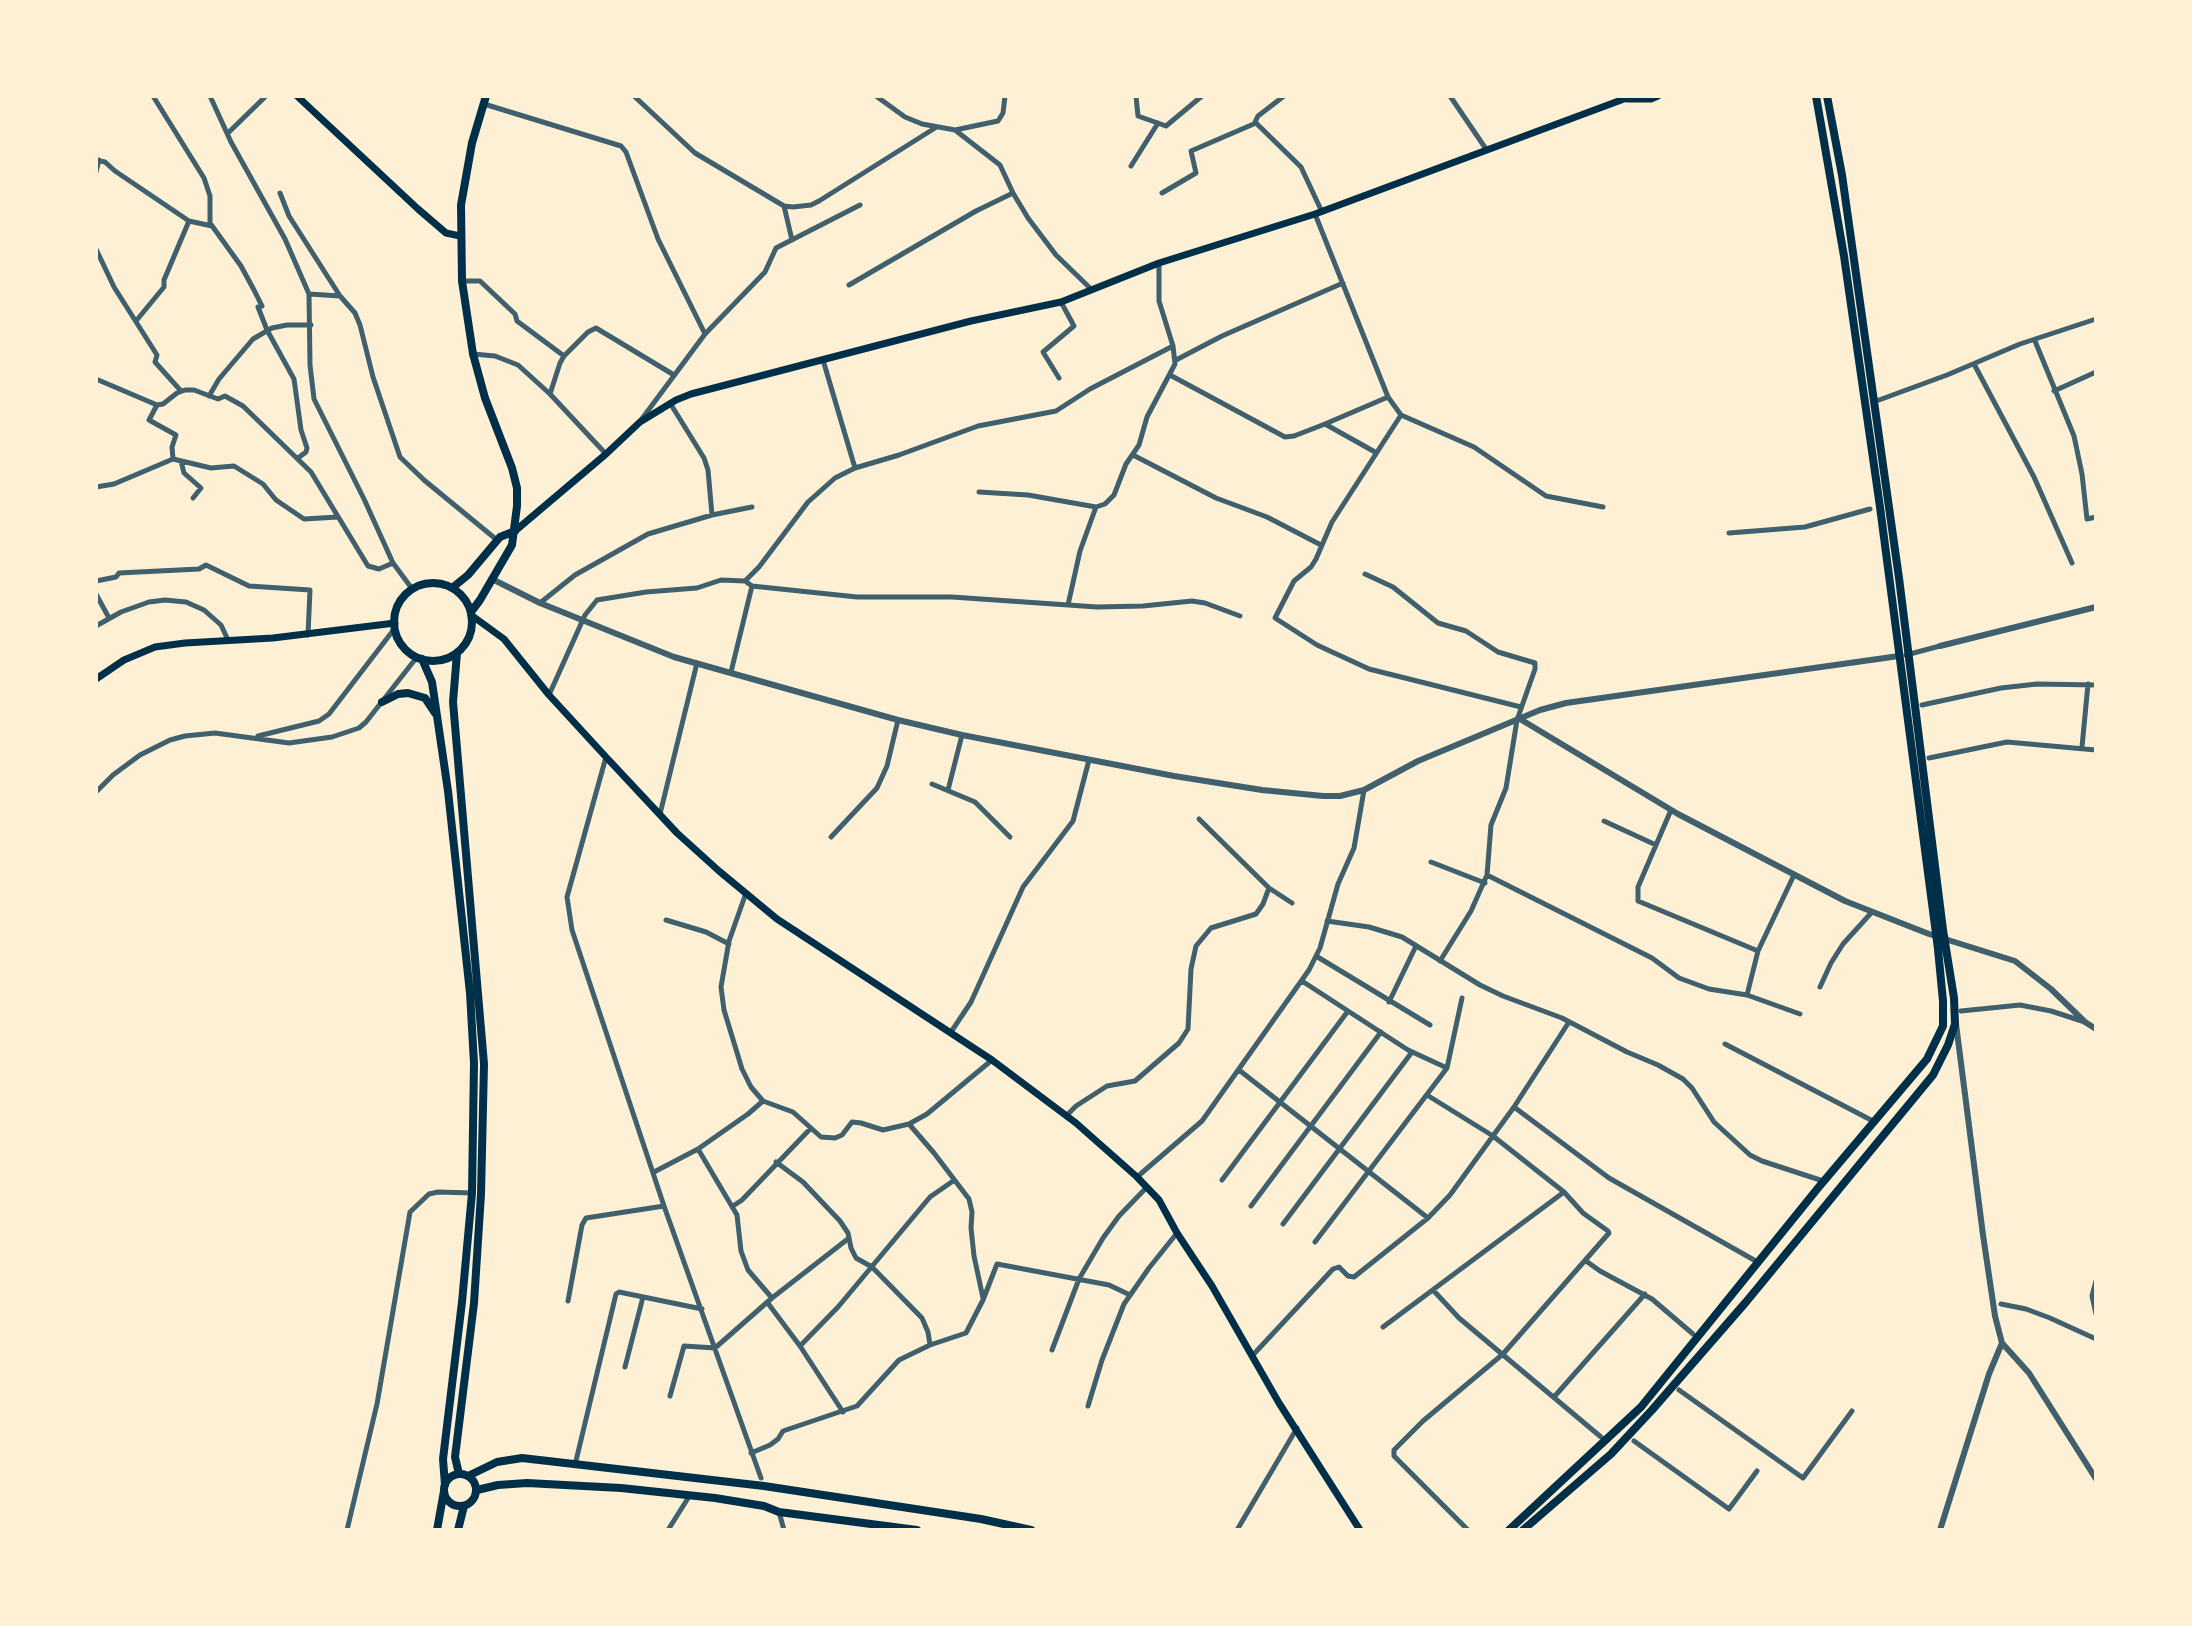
<!DOCTYPE html>
<html>
<head>
<meta charset="utf-8">
<style>
  body { margin:0 }
  #map { position:relative; width:2192px; height:1626px; overflow:hidden; background:#fdf0d5; font-family:"Exo 2",sans-serif }
  canvas { display:block }
  .frame { position:absolute; inset:0; border:98px solid #fdf0d5; pointer-events:none }
</style>
</head>
<body>
<div id="map">
<canvas width="2192" height="1626"></canvas>
<div class="frame"></div>
</div>
<script>
const ctx = document.querySelector('canvas').getContext('2d');
ctx.lineJoin = 'round';
const toPath = rows => new Path2D(rows.map(r => 'M' + r).join(''));
function trace(path, color, width, dash) { ctx.strokeStyle = color; ctx.lineWidth = width; ctx.lineCap = dash ? 'butt' : 'round'; ctx.setLineDash(dash || []); ctx.stroke(path); }
trace(toPath([
  [153,96,204,178,210,196,210,223,241,266,254,290,262,306,258,307,267,330,294,379,301,430,307,448,306,452,298,458],
  [210,96,231,142,285,239,309,294,310,365,314,399,364,499,393,563,413,590],
  [634,96,695,153,784,206,793,207,811,205,819,201,935,128],
  [876,96,905,117,922,124,955,130,1000,165,1013,193,1028,218,1056,255,1091,289],
  [1136,96,1138,116,1166,126,1202,96],
  [1284,96,1258,116,1255,122,1301,167,1322,212],
  [1450,96,1486,149],
  [484,104,621,146,626,152,658,239,705,334],
  [955,130,998,121,1003,113,1005,96],
  [228,133,266,96],
  [96,160,105,162,115,171,189,221,212,226],
  [1131,166,1158,123],
  [96,172,99,160],
  [280,193,289,216,340,296],
  [1162,193,1196,173,1191,151,1256,123],
  [784,206,792,240],
  [1315,214,1388,397,1401,415,1474,447,1546,496,1603,507],
  [96,249,114,287,157,355,155,362,181,391],
  [462,281,480,281,515,314,517,321,564,356],
  [849,285,976,211,1013,193],
  [309,294,340,296,355,313,360,325,373,377,400,457,424,480,497,540],
  [136,321,164,287,164,280,189,221],
  [2035,341,2074,436,2082,474,2087,519,2096,517],
  [473,354,495,356,518,365,550,394,606,454],
  [823,360,855,468],
  [1176,360,1222,336,1343,283],
  [1974,364,2034,477,2072,563],
  [1170,375,1285,437,1294,436,1325,424,1388,397],
  [1059,378,1043,352,1074,326,1061,302],
  [96,379,157,405,163,404,177,393,185,390,194,390,218,399,225,396,243,406,311,472,368,566,379,569,393,563],
  [2054,391,2096,372],
  [550,394,560,363,564,356,588,332,596,328,674,375],
  [209,396,219,379,253,339,272,328,287,325,311,325],
  [1879,400,1947,375,2020,344,2096,319],
  [670,403,704,458,708,470,712,515],
  [157,405,149,420,176,435,172,447,173,459],
  [1401,415,1332,522,1316,559,1311,567,1294,581,1275,618,1317,645,1369,669,1521,707],
  [641,420,705,334,765,272,776,248,860,205],
  [1325,424,1375,452],
  [1133,455,1216,498,1267,517,1321,545],
  [181,461,184,473,201,488,193,498],
  [96,487,114,484,173,459,211,468,234,466,263,484,276,500,304,519,338,517],
  [979,492,1028,495,1096,507],
  [1729,533,1805,527,1870,509],
  [1365,574,1393,587,1438,623,1466,631,1498,652,1535,663,1535,669,1517,720,1506,788,1491,825,1487,875,1471,911,1440,961],
  [96,581,116,577,119,573,199,569,206,565,249,586,310,590,308,635],
  [745,581,759,567,808,502,835,478,855,468,899,455,978,426,1056,411,1090,389,1173,346],
  [96,594,109,618],
  [540,603,575,575,648,534,712,515,752,507],
  [1068,605,1080,551,1096,507,1105,504,1114,495,1126,464,1139,445,1147,417,1175,364,1173,346,1159,301,1159,263],
  [96,626,121,612,149,602,165,600,186,602,204,610,221,625,228,640],
  [1906,655,1940,646],
  [731,672,752,586],
  [549,695,585,615,597,600,646,592,697,588,721,580,745,581,752,586,857,597,952,597,1097,607,1143,606,1192,601,1205,603,1240,616],
  [1922,705,2001,688,2037,684,2096,685],
  [258,736,319,721,329,714,395,628],
  [2082,747,2088,684],
  [606,757,567,897,572,930,664,1206,761,1478],
  [1929,758,2007,742,2096,750],
  [932,784,975,802,1010,837],
  [948,790,962,735],
  [96,792,113,775,140,755,170,740,185,736,215,733,289,743,332,737,359,728,366,722,417,657],
  [1671,810,1638,887,1638,901,1758,951],
  [660,814,697,663],
  [1199,819,1269,888,1292,903],
  [1604,821,1656,845],
  [831,837,877,788,887,766,898,720],
  [1431,862,1485,883],
  [1487,875,1652,958,1679,978,1709,989,1747,995,1800,1014],
  [746,893,729,941,721,987,724,1010,742,1069,751,1087,763,1101,793,1112,821,1137,835,1138,842,1135,852,1122,861,1123,883,1130,909,1124,927,1114,992,1060],
  [666,920,706,932,729,944],
  [1327,921,1369,927,1402,937,1480,985,1503,996,1562,1018,1627,1052,1658,1065,1683,1079,1692,1088,1714,1122,1750,1155,1762,1161,1820,1180],
  [1316,956,1430,1025],
  [1302,981,1408,1050,1447,1068],
  [1820,987,1831,963,1843,944,1872,912],
  [1747,995,1758,951,1794,875],
  [1389,1002,1416,946],
  [1961,1011,2020,1005,2051,1011,2085,1022],
  [951,1032,971,1002,1023,887,1073,821,1089,760],
  [1725,1044,1871,1120],
  [1239,1070,1428,1218],
  [1427,1095,1493,1136,1564,1192,1583,1213,1608,1231,1609,1233,1503,1354,1423,1421,1394,1450,1394,1456,1468,1530],
  [1514,1107,1609,1178,1754,1260],
  [1066,1116,1076,1106,1107,1086,1135,1081,1179,1043,1188,1029,1191,969,1196,946,1211,928,1256,914,1263,904,1269,888],
  [909,1124,934,1153,969,1199,972,1212,971,1228,974,1256,983,1298],
  [698,1149,737,1215,741,1251,748,1270,772,1298],
  [776,1162,803,1182,840,1221,848,1233,851,1248,856,1258,872,1267,922,1318,928,1332,930,1345],
  [654,1172,698,1149,748,1114,763,1101],
  [1137,1177,1202,1121,1309,970,1320,948,1338,884,1354,848,1364,790],
  [1222,1180,1348,1011],
  [733,1206,742,1200,811,1128],
  [1251,1206,1381,1032],
  [1283,1224,1412,1052],
  [1315,1242,1447,1068,1462,998],
  [1586,1261,1600,1271,1652,1299,1693,1334],
  [2096,1281,2092,1296,2096,1314],
  [1433,1290,1459,1318,1601,1437],
  [568,1301,582,1225,586,1218,664,1206],
  [767,1302,800,1346,843,1412],
  [2001,1304,2026,1309,2050,1318,2096,1339],
  [1383,1327,1564,1192],
  [800,1346,838,1307,930,1197,953,1181],
  [1052,1350,1079,1279,1103,1238,1119,1216,1146,1188],
  [1252,1356,1333,1269,1339,1267,1348,1276,1354,1277,1428,1218,1450,1195,1514,1107,1569,1022],
  [625,1367,643,1297],
  [1679,1390,1803,1478,1852,1411],
  [670,1396,684,1346,715,1348,772,1298,849,1238],
  [1554,1397,1645,1294],
  [1088,1406,1102,1360,1124,1304,1149,1268,1177,1233],
  [1634,1441,1729,1509,1757,1471],
  [751,1453,770,1445,778,1439,783,1431,857,1406,899,1360,930,1345,966,1333,983,1300,997,1264,1109,1285,1130,1295],
  [575,1465,616,1294,619,1292,702,1309],
  [779,1512,784,1530],
  [347,1530,377,1404,410,1212,429,1194,438,1192,472,1193],
  [668,1530,690,1495],
  [1237,1530,1297,1428]
]), '#3f606c', 5);
trace(toPath([
  [492,579,540,603,674,657,898,720,962,735,1174,776,1262,790,1323,796,1340,796,1364,790,1418,761,1540,710,1566,703,1899,656],
  [1940,646,2096,607],
  [1520,719,1678,814,1845,901,1929,934,2015,961,2051,989,2085,1022,2096,1029],
  [1956,1024,1983,1235,1995,1316,2002,1343,2029,1373,2096,1479],
  [1940,1530,1989,1374,2002,1343]
]), '#3f606c', 6);
trace(toPath([
  [297,96,418,209,446,233,460,236],
  [1627,99,1651,99,1658,96],
  [515,531,606,454,640,422,676,400,691,394,971,321,1061,302,1159,263,1315,214,1632,96],
  [471,615,504,639,549,695,606,757,677,833,719,871,777,919,992,1060,1076,1123,1137,1177,1159,1200,1177,1233,1212,1286,1279,1403,1360,1530],
  [96,679,124,660,155,647,185,643,273,638,395,623]
]), '#003049', 7);
trace(toPath([
  '394 622a39 39 0 1 1 78 0a39 39 0 1 1-78 0Z',
  [452,588,468,575,500,537,515,531],
  [471,612,480,600,512,545,517,506,517,488,512,468,485,398,473,354,462,281,461,205,472,143,486,96],
  [457,653,453,702,484,1064,481,1194,474,1303,455,1457,459,1474],
  [422,659,432,682,448,791,470,993,474,1063,472,1193,462,1302,443,1459,445,1485],
  [382,702,398,694,408,693,425,698,435,713],
  '444 1490a16 16 0 1 1 32 0a16 16 0 1 1-32 0Z',
  [468,1476,497,1462,522,1458,764,1486,981,1519,1031,1530],
  [477,1490,498,1485,527,1483,621,1488,715,1498,764,1506,779,1512,917,1530],
  [437,1530,444,1491],
  [458,1530,464,1506],
  [1509,1530,1641,1407,1818,1188,1927,1059,1943,1026,1943,1001,1938,949,1880,507,1844,256,1816,96],
  [1523,1530,1611,1454,1652,1410,1746,1302,1933,1075,1948,1045,1955,1024,1954,998,1943,930,1899,578,1842,175,1827,96]
]), '#003049', 8);
</script>
</body>
</html>
